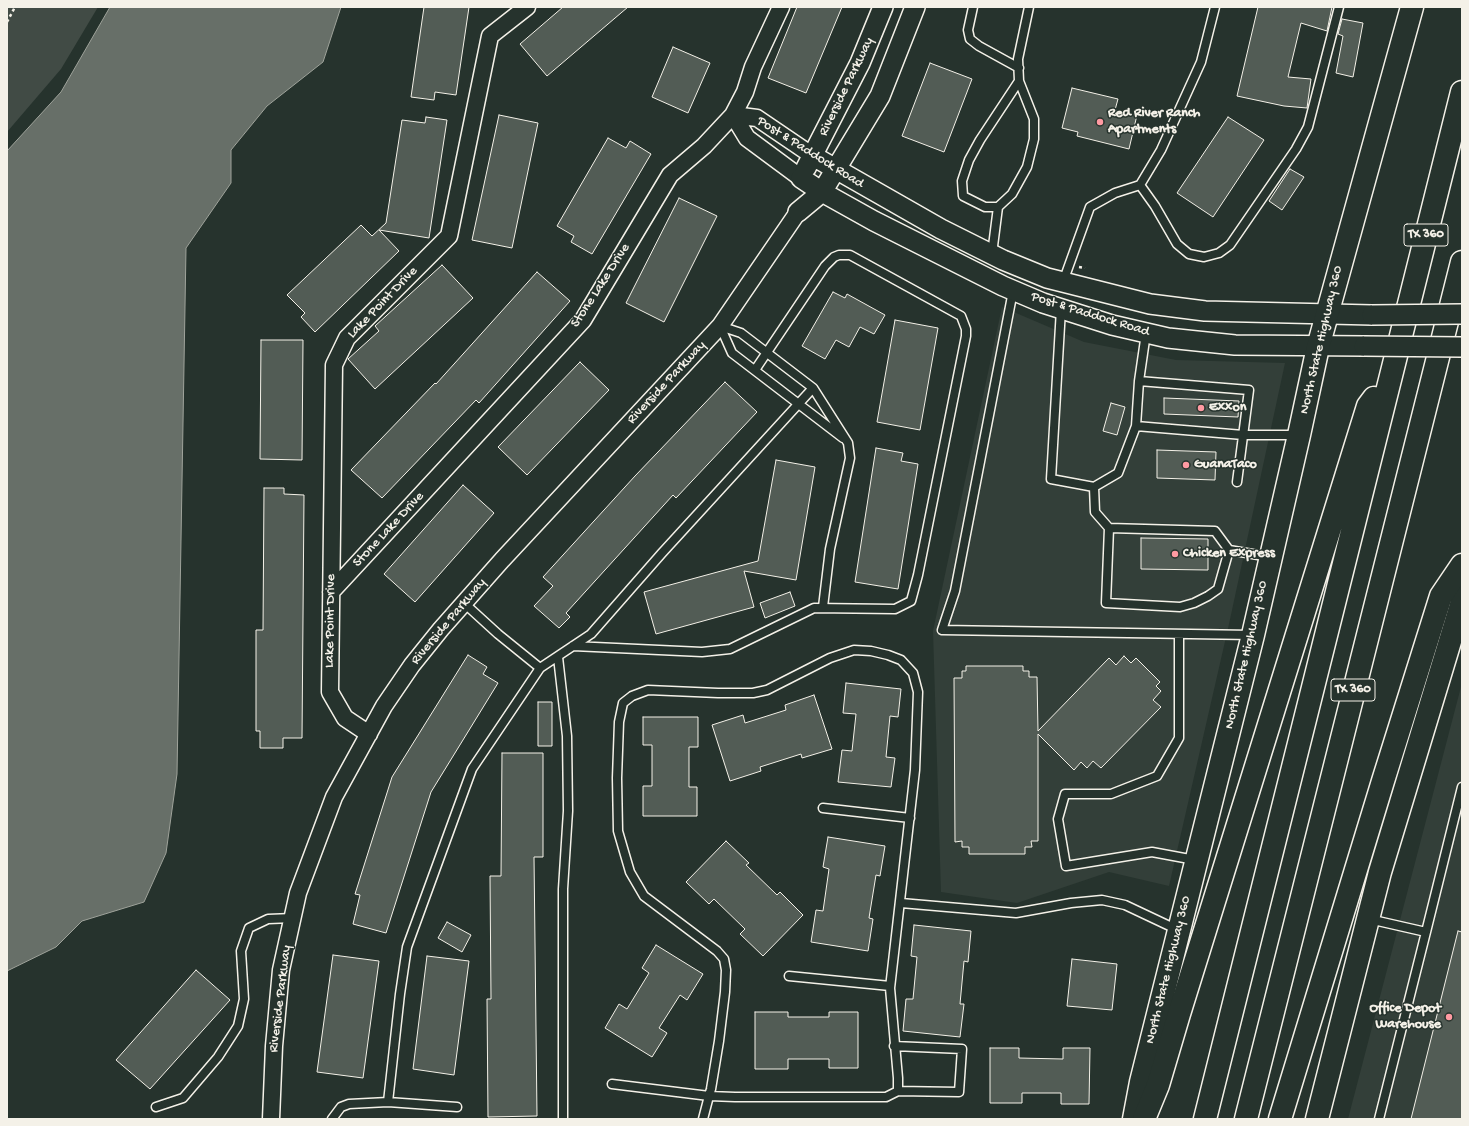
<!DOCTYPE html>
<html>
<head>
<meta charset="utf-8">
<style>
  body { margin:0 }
  #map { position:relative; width:1469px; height:1126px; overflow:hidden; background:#26332d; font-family:"Gochi Hand",sans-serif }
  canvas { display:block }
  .frame { position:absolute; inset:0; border:8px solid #f4f1e8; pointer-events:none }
</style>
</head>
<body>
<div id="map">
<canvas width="1469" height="1126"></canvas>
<div class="frame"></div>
</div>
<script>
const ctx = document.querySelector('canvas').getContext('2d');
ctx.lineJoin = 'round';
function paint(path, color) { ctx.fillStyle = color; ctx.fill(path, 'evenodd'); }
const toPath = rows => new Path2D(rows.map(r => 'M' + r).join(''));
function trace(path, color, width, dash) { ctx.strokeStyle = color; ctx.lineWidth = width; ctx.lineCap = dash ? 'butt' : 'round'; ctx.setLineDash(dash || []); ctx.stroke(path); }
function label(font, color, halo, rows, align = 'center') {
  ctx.font = font + ' "Gochi Hand",sans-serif'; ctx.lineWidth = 3; ctx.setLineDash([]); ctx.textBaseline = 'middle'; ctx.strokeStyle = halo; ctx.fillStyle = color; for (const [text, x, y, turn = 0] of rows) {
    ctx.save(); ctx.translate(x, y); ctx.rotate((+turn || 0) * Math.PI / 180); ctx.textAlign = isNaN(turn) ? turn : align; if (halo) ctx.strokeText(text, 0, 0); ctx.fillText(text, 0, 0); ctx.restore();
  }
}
paint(toPath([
  [1002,307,1084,342,1176,360,1285,363,1229,624,1169,886,1109,872,1017,903,941,892,933,631],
  [1462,683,1462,1119,1348,1119]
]), '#333f39');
paint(toPath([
  [7,7,98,7,61,69,7,132]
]), '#414b45');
const water = toPath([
  [110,7,341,7,323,62,267,106,231,150,231,183,186,248,177,774,166,853,144,902,82,921,56,947,7,971,7,151,61,92,110,7]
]);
paint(water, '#676f68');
trace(water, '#9fa39b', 1);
const building = toPath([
  [424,7,469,7,456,95,435,92,434,100,411,97,424,7],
  [563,7,628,7,547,76,520,44,563,7],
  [797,7,842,7,806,93,768,78,797,7],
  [1258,7,1332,7,1327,31,1301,23,1288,77,1311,79,1307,108,1284,106,1237,96,1258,7],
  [1342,19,1363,23,1353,77,1336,73,1343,36,1338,34,1342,19],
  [673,47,710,63,688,113,652,97,673,47],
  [930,63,972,79,944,152,902,136,930,63],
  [1072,88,1118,99,1115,110,1137,115,1129,149,1077,136,1078,132,1062,128,1072,88],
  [499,115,538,123,512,248,472,240,499,115],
  [426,117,447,120,429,238,379,230,399,251,315,332,301,317,305,313,287,295,361,225,372,236,386,223,402,120,425,123,426,117],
  [1228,117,1264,140,1213,217,1177,193,1228,117],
  [608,138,626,148,630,141,651,154,592,254,571,242,574,236,557,226,608,138],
  [1290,169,1304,177,1282,210,1269,201,1290,169],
  [679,198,717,216,664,322,626,303,679,198],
  [442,265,473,298,375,389,348,359,379,331,375,326,442,265],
  [537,272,570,301,479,403,476,400,382,498,351,470,435,383,436,384,537,272],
  [833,292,845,298,847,294,885,315,874,334,860,327,849,347,836,340,825,359,802,346,833,292],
  [895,320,938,328,920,430,877,422,895,320],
  [261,340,303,340,302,460,260,459,261,340],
  [580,362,609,390,527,475,498,447,580,362],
  [725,382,757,412,676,498,673,495,566,613,570,617,559,628,534,606,553,586,543,577,635,476,725,382],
  [1164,398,1239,401,1238,417,1164,414,1164,398],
  [1111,403,1125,407,1117,435,1103,431,1111,403],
  [876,448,903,453,901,461,918,464,898,589,855,582,876,448],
  [1157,450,1216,452,1215,480,1157,478,1157,450],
  [776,460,815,467,796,580,744,571,754,607,656,634,644,592,758,561,776,460],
  [463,485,494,513,415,602,384,574,463,485],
  [264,488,284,488,284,494,304,495,302,738,283,738,283,748,260,748,260,731,256,731,256,630,263,630,264,488],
  [1141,538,1208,539,1208,570,1141,569,1141,538],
  [790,592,795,606,765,618,760,603,790,592],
  [468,655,487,667,483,674,498,683,431,792,386,933,353,924,360,895,355,894,392,777,468,655],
  [1124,656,1131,663,1136,658,1160,682,1156,686,1161,691,1153,700,1161,707,1101,768,1093,761,1087,768,1081,762,1074,770,1038,734,1038,841,1031,841,1032,847,1025,847,1025,854,969,854,969,847,962,847,962,841,955,842,954,678,962,678,962,671,966,671,966,666,1023,666,1023,671,1029,671,1029,677,1037,677,1038,731,1109,658,1116,665,1124,656],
  [846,683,901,689,898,717,890,716,886,757,895,758,891,787,838,782,842,750,852,751,856,714,843,713,846,683],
  [814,695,832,749,802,758,801,754,760,767,761,771,730,781,712,725,743,715,745,723,786,710,785,705,814,695],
  [538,702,552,702,552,746,538,746,538,702],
  [643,717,698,717,698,747,689,747,689,787,697,787,697,816,643,816,643,786,652,786,652,745,643,745,643,717],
  [502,753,543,753,543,857,534,857,537,1116,488,1117,487,999,491,999,490,876,501,876,502,753],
  [828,837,885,846,880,876,876,875,869,918,873,919,868,951,811,942,816,910,823,911,829,869,823,867,828,837],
  [726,841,749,863,746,865,777,895,780,892,803,915,763,956,740,934,745,929,714,899,709,904,686,882,726,841],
  [447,922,471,935,462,952,438,938,447,922],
  [914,925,971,931,968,962,964,961,960,1004,964,1004,960,1037,903,1031,906,999,913,999,917,957,911,956,914,925],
  [1458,931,1462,932,1462,1119,1411,1119,1458,931],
  [656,945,703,974,687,1000,680,995,659,1028,667,1033,652,1057,605,1028,619,1004,627,1009,649,973,642,968,656,945],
  [333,955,379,961,363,1078,317,1072,333,955],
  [427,956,469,961,454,1075,413,1069,427,956],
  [1072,959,1117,964,1112,1010,1067,1006,1072,959],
  [196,970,230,1000,150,1089,116,1060,196,970],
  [755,1012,788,1012,788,1017,829,1017,829,1012,858,1012,858,1068,829,1068,829,1059,788,1059,788,1069,755,1069,755,1012],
  [990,1048,1019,1048,1019,1058,1063,1059,1063,1048,1090,1048,1089,1104,1061,1104,1061,1093,1022,1093,1022,1103,990,1103,990,1048]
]);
paint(building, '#525c55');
trace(building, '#f4f1e8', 1);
const service = toPath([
  [973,7,968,30,970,39,979,46,1019,68],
  [1140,185,1155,206,1177,244,1189,254,1204,257,1219,253,1230,245,1296,149,1308,127,1339,7],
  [998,207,985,207,963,196,962,181,969,160,980,140,1019,81],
  [992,254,998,207,1012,194,1027,167,1034,139,1034,119,1019,81,1018,59,1029,7],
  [1063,282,1090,207,1115,193,1140,185,1161,150,1201,62,1215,7],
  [1013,291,955,591,942,630,1252,635],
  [1061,309,1051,479,1094,487,1095,512,1109,528,1215,531,1229,550,1270,557],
  [720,326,741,333,813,388,848,443,850,458,830,549,823,607],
  [720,326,732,353,843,438],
  [1139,381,1249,390,1237,482],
  [1136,426,1243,435,1298,435],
  [1094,487,1118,473,1136,426,1139,381,1146,333],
  [1109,528,1106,603,1180,607,1194,603,1208,596,1218,589,1229,550],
  [464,603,498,634,540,668],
  [1179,635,1179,738,1157,776,1111,794,1065,794,1058,819,1066,866,1152,852,1195,860],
  [573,646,702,652,730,649,814,608,895,609,911,601,918,575,966,336,966,329,961,316,850,255,839,255,834,257,825,266,755,370],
  [558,657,567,736,568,811,563,889,563,1119],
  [823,808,910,818],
  [901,903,1016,913,1071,903,1102,900,1125,905,1178,930],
  [1369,919,1426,932,1379,1119],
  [1426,932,1462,787],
  [789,976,890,986],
  [894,1046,962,1049,959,1092,898,1091],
  [612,1084,709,1096,735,1097,886,1097,898,1091,898,1078,890,988,915,770,918,692,913,673,901,660,888,655,871,651,854,650,830,658,767,690,753,693,718,693,648,690,632,696,623,703,619,722,617,778,618,831,630,872,644,896,717,951,724,959,726,970,725,992,719,1041,711,1089,709,1096,703,1119],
  [388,1102,400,994,407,947,472,769,540,668,591,634,662,553,813,388],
  [156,1107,183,1098,218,1057,238,1026,244,999,241,951,249,928,268,919,293,918],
  [332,1119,341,1107,349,1104,388,1102,457,1107]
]);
const minor = toPath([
  [733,115,747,138,801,178],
  [733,115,757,118,813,156],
  [331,592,583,320,670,175,704,146,733,115,745,92,753,67,781,7],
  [369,734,345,718,330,692,334,365,347,338,449,236,490,36,527,7],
  [271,1119,274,1046,281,970,298,893,334,797,384,706,412,665,441,629,502,560,720,326,798,212]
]);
const tertiary = toPath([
  [813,156,941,229,1003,260,1047,278,1150,304,1205,311,1372,315],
  [806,168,860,63,883,7],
  [801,178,822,192,874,221,1003,286,1043,303,1112,325,1168,338,1235,345,1364,346],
  [798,212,822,192,880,96,915,7]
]);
const secondary = toPath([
  [1134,1119,1141,1082,1253,635,1299,435,1318,347,1412,7],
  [1317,1119,1380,872,1461,605,1462,589]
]);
const motorway = toPath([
  [1144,1119,1158,1085,1179,1014,1368,406,1374,398],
  [1205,1119,1462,92],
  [1246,1119,1462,262],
  [1280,1119,1383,781,1441,596,1462,565]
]);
trace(service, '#f4f1e8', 11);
trace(minor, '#f4f1e8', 19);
trace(tertiary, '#f4f1e8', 22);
trace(secondary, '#f4f1e8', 25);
trace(motorway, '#f4f1e8', 25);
trace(toPath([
  [7,22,15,7],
  [1079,267,1085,268]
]), '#f4f1e8', 2.5, [3, 3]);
trace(service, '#26332d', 8);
trace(minor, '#26332d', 16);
trace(tertiary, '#26332d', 19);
trace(secondary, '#26332d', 22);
trace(motorway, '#26332d', 22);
const tertiaryBridge = toPath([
  [1372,315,1462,314],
  [1364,346,1462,347]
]);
trace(tertiaryBridge, '#f4f1e8', 22, []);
trace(tertiaryBridge, '#26332d', 19);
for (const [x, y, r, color] of [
  [1100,122,4,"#ff9aa2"],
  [1201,408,4,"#ff9aa2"],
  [1186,465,4,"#ff9aa2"],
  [1175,554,4,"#ff9aa2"],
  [1449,1017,4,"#ff9aa2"]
]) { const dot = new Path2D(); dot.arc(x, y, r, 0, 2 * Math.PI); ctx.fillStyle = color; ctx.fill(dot); trace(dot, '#26332d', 1.5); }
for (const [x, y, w] of [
  [1426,235,44],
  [1353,690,44]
]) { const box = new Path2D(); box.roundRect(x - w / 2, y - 11, w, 22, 3); ctx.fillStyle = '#26332d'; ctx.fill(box); trace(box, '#f4f1e8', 1); }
label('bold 13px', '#f4f1e8', null, [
  ["TX 360",1426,235],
  ["TX 360",1353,690]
]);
label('14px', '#f4f1e8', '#26332d', [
  ["Riverside Parkway",847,87,-64],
  ["Post & Paddock Road",810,153,32],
  ["Stone Lake Drive",601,286,-57],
  ["Lake Point Drive",383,303,-46],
  ["Post & Paddock Road",1090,315,17],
  ["North State Highway 360",1322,340,-77],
  ["Riverside Parkway",667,383,-47],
  ["Stone Lake Drive",389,530,-47],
  ["Lake Point Drive",331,621,-89],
  ["Riverside Parkway",449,622,-50],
  ["North State Highway 360",1247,655,-77],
  ["North State Highway 360",1169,970,-76],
  ["Riverside Parkway",281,999,-83]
]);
label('bold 14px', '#f4f1e8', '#26332d', [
  ["Red River Ranch",1108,114],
  ["Apartments",1108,130],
  ["Exxon",1209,408],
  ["GuanaTaco",1194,465],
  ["Chicken Express",1183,554],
  ["Office Depot",1441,1009,"right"],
  ["Warehouse",1441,1025,"right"]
], 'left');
</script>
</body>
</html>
